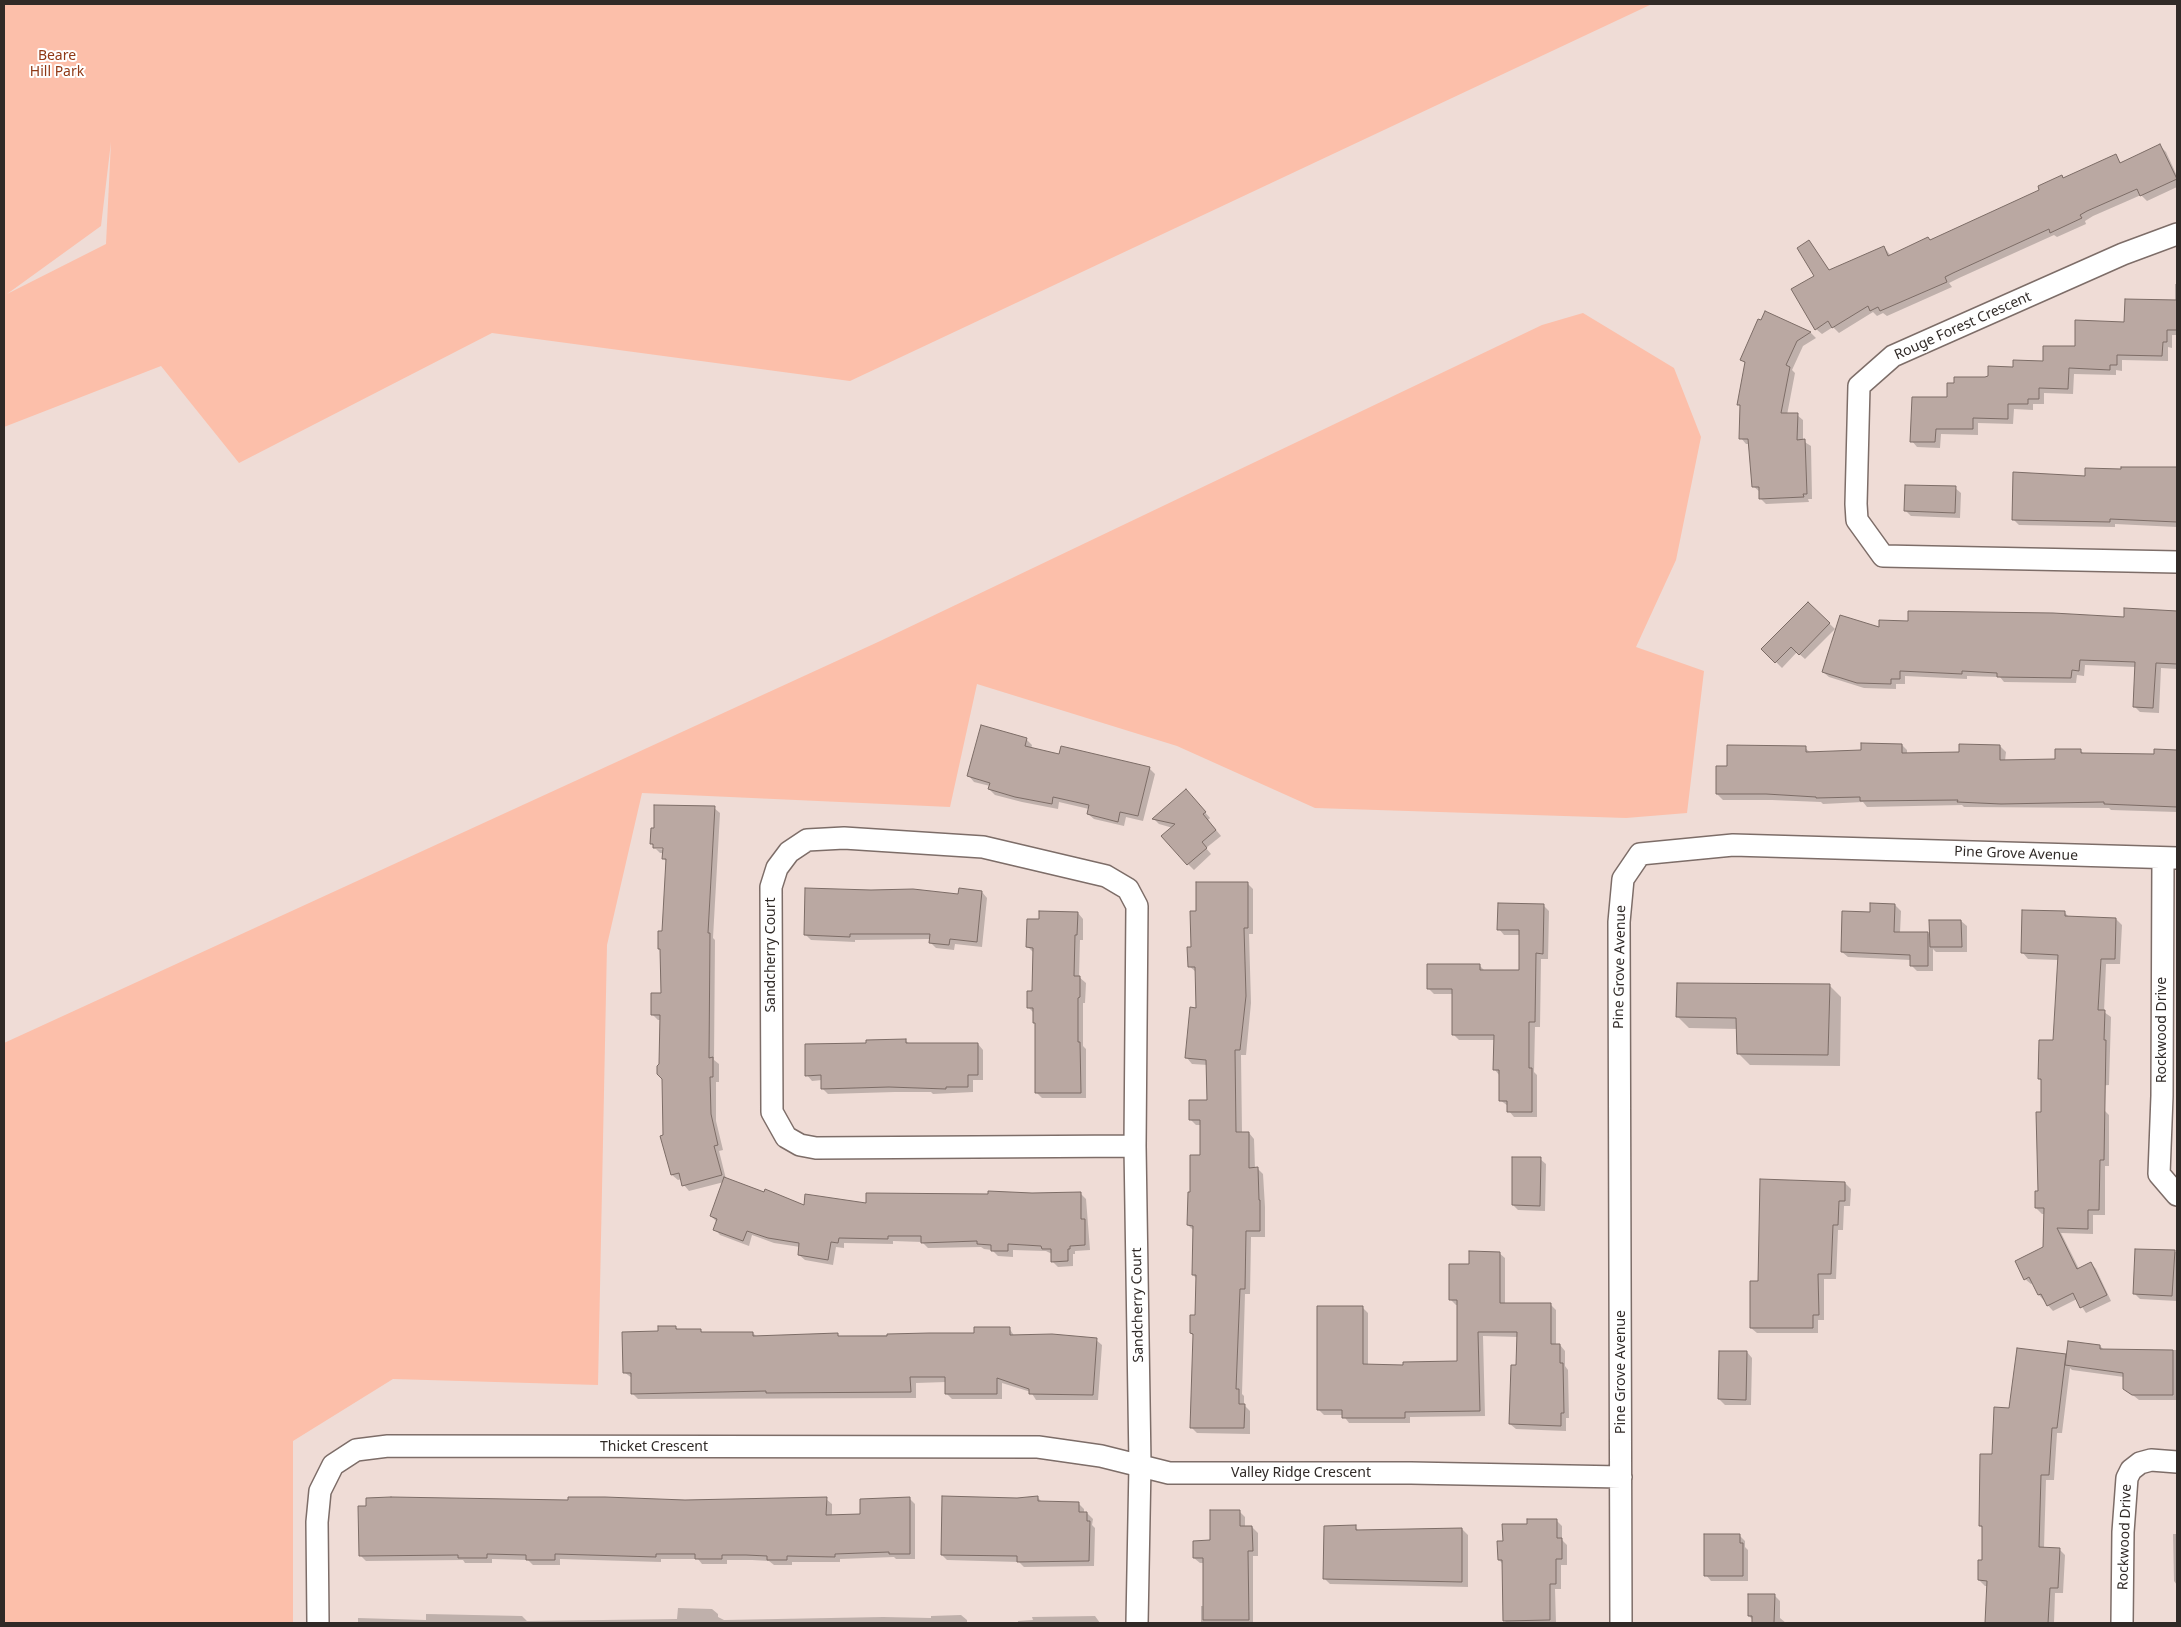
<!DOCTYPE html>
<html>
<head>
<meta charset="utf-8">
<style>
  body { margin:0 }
  #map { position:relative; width:2181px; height:1627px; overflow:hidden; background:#efdcd6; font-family:"Noto Sans",sans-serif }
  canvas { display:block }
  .frame { position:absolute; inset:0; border:5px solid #302a27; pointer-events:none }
</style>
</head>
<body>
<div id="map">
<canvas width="2181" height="1627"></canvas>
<div class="frame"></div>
</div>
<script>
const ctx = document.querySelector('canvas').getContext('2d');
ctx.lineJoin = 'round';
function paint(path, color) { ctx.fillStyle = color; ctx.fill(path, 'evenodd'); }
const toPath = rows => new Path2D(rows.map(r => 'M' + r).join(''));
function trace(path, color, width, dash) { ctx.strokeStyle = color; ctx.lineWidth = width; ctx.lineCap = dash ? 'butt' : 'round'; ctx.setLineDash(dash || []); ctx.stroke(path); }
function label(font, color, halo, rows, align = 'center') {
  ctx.font = font + ' "Noto Sans",sans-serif'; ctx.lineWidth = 4; ctx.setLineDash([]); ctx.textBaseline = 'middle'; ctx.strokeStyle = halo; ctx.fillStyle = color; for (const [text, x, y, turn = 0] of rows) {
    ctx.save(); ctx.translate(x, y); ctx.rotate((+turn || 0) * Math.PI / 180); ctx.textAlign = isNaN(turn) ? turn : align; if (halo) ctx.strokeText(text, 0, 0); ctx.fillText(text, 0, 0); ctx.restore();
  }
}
paint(toPath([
  [4,4,1652,4,850,381,492,333,239,463,161,366,4,427],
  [111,142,106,244,7,294,101,226],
  [1583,313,1674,368,1701,437,1676,560,1636,647,1704,671,1687,813,1626,818,1315,808,1177,746,977,684,950,807,642,793,607,945,598,1385,393,1379,293,1441,293,1623,4,1623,4,1043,878,642,1542,325]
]), '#fcbfaa');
paint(toPath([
  [2160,146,2166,152,2177,176,2177,187,2147,201,2141,195,2093,216,2085,221,2086,224,2057,237,2054,235,1959,278,1949,283,1952,287,1887,316,1883,313,1877,316,1873,312,1839,333,1833,327,1822,334,1816,329,1815,277,1809,242,1830,271,1884,247,1891,256,1931,241,2041,190,2061,176,2064,179,2115,156,2122,164],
  [2175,284,2177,284,2177,335,2172,335,2172,348,2168,347,2168,361,2122,360,2122,371,2116,370,2116,375,2074,374,2073,394,2044,393,2044,404,2033,404,2033,410,2014,409,2013,424,1978,423,1978,435,1941,434,1940,448,1917,447,1912,441,1948,399,1985,378,2014,368,2044,363,2125,323,2175,301],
  [1765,313,1811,333,1816,338,1803,346,1792,370,1795,373,1787,415,1797,415,1803,420,1803,441,1811,446,1812,499,1808,499,1809,502,1766,504,1760,498,1760,492,1753,486,1750,444,1746,444,1741,438,1741,407,1739,404,1746,364,1741,359],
  [2122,468,2177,468,2177,527,2115,524,2115,527,2019,525,2013,519,2086,477,2122,470],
  [1955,488,1961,493,1960,518,1911,516,1905,510],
  [1808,603,1835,629,1805,659,1797,652,1782,668,1763,649],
  [2151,612,2177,613,2177,669,2161,668,2159,713,2140,712,2134,706,2136,667,2085,665,2084,676,2077,675,2076,683,2004,682,2000,677,1967,676,1967,679,1905,676,1905,684,1896,684,1896,689,1864,688,1829,677,1823,672,1880,629,2125,618],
  [1026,739,1032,745,1031,749,1060,755,1149,768,1155,774,1143,821,1126,817,1124,826,1094,819,1088,814,1089,809,1059,802,1058,809,1022,802,995,795,989,789,990,786,974,782,969,776],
  [1902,745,1907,750,1907,754,1960,753,2000,746,2006,752,2005,761,2057,760,2080,750,2084,754,2155,755,2155,751,2177,751,2177,812,2111,810,2109,808,1964,807,1962,805,1867,807,1863,802,1823,804,1821,802,1772,800,1723,800,1717,794,1728,767,1805,748,1811,753,1862,751],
  [1192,797,1210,818,1208,820,1221,836,1206,848,1211,854,1194,870,1188,864,1173,828,1159,824,1154,819],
  [714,808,720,813,713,938,715,940,714,1060,719,1064,719,1082,716,1082,716,1121,723,1150,719,1151,726,1179,805,1206,1080,1193,1086,1199,1090,1250,1075,1251,1075,1254,1073,1254,1073,1266,1058,1267,1052,1261,1052,1254,1046,1251,1013,1250,1013,1257,998,1256,992,1250,984,1249,981,1247,928,1248,922,1242,893,1241,893,1244,844,1243,844,1248,836,1247,833,1265,805,1260,799,1255,800,1247,774,1243,752,1235,749,1246,720,1235,715,1229,717,1222,711,1216,724,1182,689,1191,684,1185,682,1179,678,1180,672,1175,664,1136,663,1079,661,1065,661,1020,658,1020,652,1014,662,994,667,862,663,858,664,853,660,853,656,849,669,850,669,847,656,846,656,848,652,844],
  [1248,884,1253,889,1253,934,1249,934,1251,1003,1246,1055,1241,1055,1242,1133,1249,1133,1254,1139,1255,1169,1258,1169,1263,1174,1265,1207,1265,1237,1251,1237,1250,1294,1245,1294,1242,1394,1244,1396,1244,1405,1250,1411,1250,1434,1197,1433,1192,1428,1194,1337,1191,1333,1196,1316,1197,1279,1193,1275,1194,1231,1188,1225,1202,1156,1201,1125,1196,1125,1190,1119,1208,1101,1208,1065,1192,1064,1187,1058,1197,1009,1196,972,1189,966,1198,912],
  [982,892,987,898,982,947,955,944,954,950,936,948,930,942,931,939,855,940,855,942,811,940,805,934,959,895],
  [1543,905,1549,911,1548,959,1541,959,1540,1027,1535,1027,1534,1072,1537,1075,1537,1117,1514,1117,1509,1111,1508,1106,1500,1100,1500,1076,1495,1070,1495,1040,1459,1040,1453,1034,1453,994,1434,994,1428,988,1479,965,1486,972,1520,972,1520,935,1504,935,1499,929],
  [1895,905,1901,911,1900,933,1928,933,1931,936,1961,921,1967,926,1967,952,1936,952,1933,949,1933,971,1917,971,1911,965,1911,960,1848,957,1842,952,1871,913],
  [1078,913,1083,919,1083,940,1080,940,1079,977,1086,983,1085,1003,1083,1003,1083,1046,1086,1049,1086,1098,1042,1098,1036,1092,1036,1025,1034,1022,1034,1013,1028,1007,1034,992,1033,952,1027,946,1041,920],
  [2065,913,2069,917,2116,919,2122,925,2120,964,2106,964,2104,1012,2111,1017,2109,1085,2095,1086,2103,1109,2109,1115,2109,1166,2105,1166,2105,1215,2093,1215,2093,1234,2061,1233,2079,1269,2091,1263,2096,1269,2111,1301,2086,1313,2077,1299,2053,1311,2039,1295,2033,1283,2031,1284,2025,1279,2045,1248,2045,1214,2042,1214,2036,1208,2039,1193,2042,1113,2042,1081,2039,1079,2055,1041,2059,960,2028,959,2023,953],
  [1829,985,1841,997,1840,1066,1750,1065,1738,1053,1738,1029,1689,1028,1677,1016],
  [906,1041,910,1044,978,1044,983,1050,983,1080,973,1080,973,1092,933,1094,931,1092,895,1092,828,1094,822,1088,822,1080,812,1081,807,1075,867,1044],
  [1540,1159,1546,1164,1545,1211,1518,1210,1513,1205],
  [1845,1183,1851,1189,1850,1206,1844,1206,1843,1230,1838,1230,1836,1279,1824,1279,1824,1320,1818,1320,1818,1333,1757,1333,1751,1328,1760,1282],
  [2136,1250,2177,1252,2177,1301,2140,1299,2134,1293],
  [1499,1253,1505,1258,1505,1304,1551,1305,1556,1310,1556,1345,1560,1345,1565,1351,1565,1366,1568,1370,1569,1418,1566,1418,1566,1431,1516,1429,1510,1424,1517,1367,1518,1337,1483,1336,1485,1416,1410,1417,1410,1423,1349,1423,1343,1415,1324,1415,1318,1409,1362,1307,1368,1313,1368,1365,1404,1366,1458,1363,1459,1305,1456,1305,1450,1299,1470,1266],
  [675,1327,679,1330,700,1330,703,1333,753,1333,757,1337,975,1334,1009,1328,1015,1337,1096,1340,1102,1345,1098,1400,1036,1400,1031,1392,1002,1383,1002,1399,952,1399,946,1393,946,1382,916,1383,916,1398,638,1399,632,1393,632,1378,624,1372,660,1332],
  [2100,1346,2104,1350,2177,1350,2177,1400,2139,1400,2124,1388,2124,1377,2072,1370,2070,1368,2062,1433,2057,1433,2054,1480,2046,1480,2044,1548,2059,1549,2065,1555,2063,1593,2055,1593,2054,1623,1987,1623,1988,1586,1985,1586,1979,1580,1983,1562,1984,1529,1980,1526,1993,1455,2010,1409,2065,1355,2067,1357],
  [1747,1352,1752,1358,1751,1405,1725,1405,1719,1399],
  [909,1498,915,1504,915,1559,896,1559,894,1557,840,1559,840,1562,792,1562,792,1565,774,1565,769,1561,752,1560,727,1560,727,1564,702,1564,698,1559,661,1559,661,1562,560,1559,560,1565,533,1565,528,1560,492,1559,492,1563,465,1563,463,1560,366,1561,360,1555,569,1501,826,1499,832,1504,832,1516,861,1516],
  [1038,1498,1042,1502,1078,1503,1084,1509,1084,1513,1087,1513,1093,1519,1092,1525,1095,1528,1094,1566,1024,1567,1019,1562,947,1560,942,1555,1017,1499],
  [1239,1511,1245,1517,1245,1527,1252,1527,1258,1533,1258,1556,1253,1556,1253,1623,1201,1623,1201,1606,1205,1606,1204,1563,1200,1563,1194,1558],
  [1556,1520,1562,1526,1562,1540,1567,1545,1567,1565,1561,1565,1561,1589,1555,1589,1556,1623,1507,1623,1504,1620,1503,1564,1499,1560,1504,1542,1528,1526],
  [1355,1527,1359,1531,1462,1529,1468,1535,1468,1587,1330,1584,1325,1579],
  [2173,1534,2177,1534,2177,1585,2174,1581],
  [1739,1535,1745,1541,1745,1547,1748,1550,1748,1581,1711,1581,1706,1575],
  [1774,1595,1780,1601,1780,1618,1786,1623,1753,1623,1753,1620,1749,1616],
  [678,1608,712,1609,718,1614,718,1617,724,1620,883,1617,931,1618,931,1616,961,1615,967,1620,967,1623,358,1623,358,1618,426,1620,426,1614,522,1616,527,1621,677,1619],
  [1095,1616,1100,1623,1018,1623,1018,1621,1033,1620,1032,1617]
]), '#0003');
const building = toPath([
  [2160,144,2177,179,2140,196,2137,189,2087,211,2080,215,2082,218,2050,233,2049,229,1953,273,1945,277,1947,282,1880,311,1878,307,1870,311,1868,306,1832,328,1828,321,1815,330,1791,289,1814,276,1797,248,1809,240,1829,270,1884,246,1888,256,1928,237,1930,240,2039,190,2038,186,2062,175,2063,178,2116,154,2120,163,2160,144],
  [2125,299,2177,300,2177,330,2167,330,2167,342,2163,342,2162,356,2117,355,2117,365,2110,365,2110,370,2069,368,2068,389,2039,388,2039,399,2028,399,2028,404,2008,404,2008,419,1973,418,1973,429,1936,429,1935,442,1910,442,1912,397,1947,397,1947,383,1954,383,1954,377,1985,377,1988,376,1988,366,2013,367,2013,360,2043,361,2043,346,2075,346,2075,320,2124,322,2125,299],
  [1765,311,1811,332,1797,341,1786,365,1790,367,1781,413,1798,413,1797,440,1805,439,1807,494,1803,494,1804,497,1759,499,1759,487,1752,487,1748,439,1739,439,1740,405,1737,405,1745,362,1740,360,1758,319,1761,320,1765,311],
  [2121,467,2177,467,2177,522,2110,519,2110,522,2012,520,2013,472,2085,476,2085,468,2121,469,2121,467],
  [1905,485,1956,486,1955,513,1904,511,1905,485],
  [1808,602,1830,623,1799,655,1791,647,1775,663,1761,649,1808,602],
  [2124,608,2177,611,2177,664,2156,663,2153,708,2133,707,2135,662,2080,660,2079,671,2072,670,2071,678,1997,677,1997,673,1962,671,1962,674,1900,671,1900,679,1891,679,1891,684,1857,683,1822,672,1840,615,1879,627,1879,620,1908,621,1908,611,2053,613,2124,617,2124,608],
  [981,725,1027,738,1025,746,1059,754,1061,746,1150,767,1138,816,1120,812,1118,822,1087,814,1089,805,1053,797,1052,804,1015,797,988,789,990,783,967,776,981,725],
  [1861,743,1902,744,1902,753,1959,752,1959,744,2000,745,2000,760,2055,759,2055,749,2081,749,2081,753,2154,754,2154,749,2177,750,2177,807,2104,804,2104,802,2001,804,1957,802,1958,800,1860,801,1860,797,1816,798,1816,797,1766,794,1716,794,1716,766,1727,766,1727,745,1806,746,1806,752,1861,750,1861,743],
  [1186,789,1206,812,1203,814,1216,830,1202,842,1207,848,1187,865,1161,836,1175,824,1152,819,1186,789],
  [654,805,715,806,708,933,710,933,709,1058,713,1057,713,1077,710,1077,711,1114,718,1145,714,1146,722,1175,682,1186,679,1173,671,1175,660,1136,663,1135,662,1079,657,1074,657,1066,659,1064,660,1015,651,1015,651,993,661,993,660,949,658,949,658,931,662,931,666,859,662,859,663,848,653,848,653,844,650,844,651,828,654,828,654,805],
  [1196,882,1248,882,1248,928,1244,928,1246,996,1240,1050,1235,1050,1236,1132,1249,1132,1249,1168,1258,1167,1259,1200,1260,1200,1260,1231,1246,1231,1245,1289,1240,1289,1236,1389,1239,1389,1239,1404,1245,1404,1244,1428,1190,1428,1193,1334,1190,1333,1190,1315,1195,1315,1196,1275,1192,1275,1193,1226,1187,1225,1188,1192,1190,1192,1190,1155,1200,1155,1200,1120,1189,1120,1189,1100,1207,1100,1206,1060,1185,1058,1190,1007,1196,1008,1195,967,1188,967,1187,947,1191,947,1190,911,1196,911,1196,882],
  [805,888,871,890,913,889,958,894,959,888,982,891,977,942,950,939,949,945,929,943,930,934,850,934,850,937,804,935,805,888],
  [1498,903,1544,904,1543,954,1536,953,1535,1022,1529,1022,1529,1068,1532,1068,1532,1112,1507,1112,1507,1101,1499,1101,1499,1070,1493,1070,1494,1035,1452,1035,1452,989,1427,989,1427,964,1480,964,1480,970,1519,970,1519,930,1497,930,1498,903],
  [1870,903,1895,904,1894,932,1928,932,1928,966,1910,966,1910,955,1841,952,1842,911,1870,912,1870,903],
  [2022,910,2065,911,2065,916,2116,918,2115,959,2101,959,2098,1010,2105,1010,2104,1040,2106,1040,2104,1160,2100,1160,2099,1210,2088,1210,2088,1229,2057,1228,2077,1269,2091,1262,2107,1295,2080,1308,2073,1293,2047,1306,2041,1294,2038,1295,2029,1277,2024,1280,2015,1261,2043,1247,2044,1208,2035,1208,2035,1191,2038,1191,2036,1112,2041,1112,2041,1079,2038,1079,2039,1040,2053,1040,2058,955,2021,953,2022,910],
  [1039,911,1078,912,1077,935,1075,935,1074,976,1080,976,1080,997,1078,998,1078,1042,1080,1042,1081,1093,1035,1093,1035,1023,1033,1023,1033,1008,1027,1008,1027,991,1032,991,1033,948,1026,947,1027,919,1039,919,1039,911],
  [1929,920,1961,920,1962,947,1930,947,1929,920],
  [1677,983,1830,984,1828,1055,1737,1054,1736,1018,1676,1017,1677,983],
  [906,1039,906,1043,978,1043,978,1075,968,1075,968,1087,946,1087,946,1089,889,1087,821,1089,821,1075,805,1076,805,1044,866,1043,866,1040,906,1039],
  [1512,1157,1541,1157,1540,1206,1512,1205,1512,1157],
  [724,1177,764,1192,765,1189,804,1205,805,1194,866,1203,866,1193,988,1194,988,1191,1032,1193,1081,1192,1081,1219,1085,1219,1085,1245,1070,1246,1070,1249,1068,1249,1068,1261,1051,1262,1051,1249,1042,1249,1041,1246,1008,1244,1008,1251,991,1251,991,1245,977,1244,977,1241,921,1243,921,1236,888,1236,888,1239,839,1238,838,1243,831,1242,828,1260,798,1255,799,1243,768,1238,747,1231,743,1241,713,1230,717,1219,710,1216,724,1177],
  [1760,1179,1845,1182,1845,1201,1839,1201,1838,1225,1833,1225,1831,1274,1818,1274,1819,1315,1813,1315,1813,1328,1750,1328,1750,1281,1758,1281,1760,1179],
  [2135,1249,2175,1250,2172,1296,2133,1294,2135,1249],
  [1469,1251,1500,1252,1500,1303,1551,1303,1551,1344,1560,1344,1560,1363,1563,1363,1564,1413,1561,1413,1561,1426,1509,1424,1511,1365,1516,1365,1517,1332,1478,1332,1480,1411,1405,1412,1405,1418,1342,1418,1342,1410,1317,1410,1317,1306,1363,1306,1363,1364,1403,1365,1403,1362,1457,1361,1457,1300,1449,1300,1449,1264,1469,1264,1469,1251],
  [658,1326,676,1326,676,1329,701,1329,701,1332,753,1332,753,1336,838,1333,838,1336,887,1336,887,1334,929,1333,974,1333,974,1327,1010,1327,1010,1335,1052,1334,1097,1338,1093,1395,1029,1394,1029,1389,997,1378,997,1394,945,1394,945,1377,910,1377,911,1392,766,1393,766,1391,631,1394,631,1373,623,1373,622,1332,658,1331,658,1326],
  [2068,1341,2100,1345,2100,1349,2173,1350,2173,1395,2132,1395,2123,1389,2123,1373,2065,1365,2068,1341],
  [2017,1348,2066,1354,2057,1428,2052,1428,2049,1475,2041,1475,2039,1547,2060,1548,2058,1588,2050,1588,2048,1623,1985,1623,1987,1581,1978,1580,1978,1560,1982,1560,1982,1526,1979,1526,1980,1454,1992,1454,1994,1407,2009,1408,2017,1348],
  [1719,1351,1747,1351,1746,1400,1718,1399,1719,1351],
  [942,1496,1017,1498,1038,1496,1038,1501,1079,1502,1079,1512,1087,1512,1087,1521,1090,1521,1089,1561,1017,1562,1017,1556,941,1555,942,1496],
  [391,1497,568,1500,568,1497,605,1497,685,1500,827,1497,826,1515,860,1514,860,1499,910,1497,910,1554,889,1554,889,1552,835,1554,835,1557,787,1556,787,1560,767,1560,767,1556,746,1555,722,1555,722,1559,695,1559,695,1554,656,1554,656,1557,555,1554,555,1560,526,1560,526,1555,487,1554,487,1558,458,1558,458,1555,359,1556,358,1506,366,1506,366,1498,391,1497],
  [1210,1510,1240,1510,1240,1526,1252,1526,1253,1551,1248,1551,1249,1620,1203,1620,1203,1558,1193,1558,1193,1541,1210,1540,1210,1510],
  [1527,1519,1557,1519,1557,1538,1562,1538,1562,1559,1556,1559,1556,1584,1550,1584,1550,1620,1503,1621,1502,1560,1498,1560,1497,1541,1503,1541,1502,1524,1527,1524,1527,1519],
  [1356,1525,1356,1530,1462,1528,1462,1582,1323,1579,1324,1526,1356,1525],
  [1704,1534,1740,1534,1740,1543,1743,1543,1743,1576,1704,1576,1704,1534],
  [1748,1594,1775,1594,1774,1623,1752,1623,1752,1616,1748,1616,1748,1594]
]);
paint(building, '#baa8a2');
trace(building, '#7c6c66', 1);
const minor = toPath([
  [2177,234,2123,254,1893,356,1859,386,1856,504,1857,520,1883,556,2177,562],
  [2163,858,2162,1096,2159,1174,2177,1195],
  [1135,1146,816,1148,800,1145,786,1137,772,1112,771,887,777,868,789,852,807,840,844,838,983,847,1106,876,1128,889,1137,906,1135,1146,1140,1465,1137,1623],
  [318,1623,317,1522,320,1491,333,1465,356,1450,388,1446,1038,1447,1101,1456,1169,1473,1411,1473,1621,1477],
  [1621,1623,1619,922,1623,879,1640,854,1733,845,2177,858],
  [2122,1623,2123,1532,2127,1478,2131,1470,2140,1463,2151,1460,2177,1462]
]);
trace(minor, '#7d6d68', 24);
trace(minor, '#fff', 21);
label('14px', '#903916', '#fff', [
  ["Beare",57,56],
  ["Hill Park",57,72]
]);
label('14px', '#302a27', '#fff', [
  ["Rouge Forest Crescent",1963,326,-24],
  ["Pine Grove Avenue",2016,854,2],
  ["Sandcherry Court",771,955,-90],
  ["Pine Grove Avenue",1620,967,-89],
  ["Rockwood Drive",2162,1030,-90],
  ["Sandcherry Court",1138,1305,-91],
  ["Pine Grove Avenue",1621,1372,-90],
  ["Thicket Crescent",654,1447],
  ["Valley Ridge Crescent",1301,1473],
  ["Rockwood Drive",2125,1537,-88]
]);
</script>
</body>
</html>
